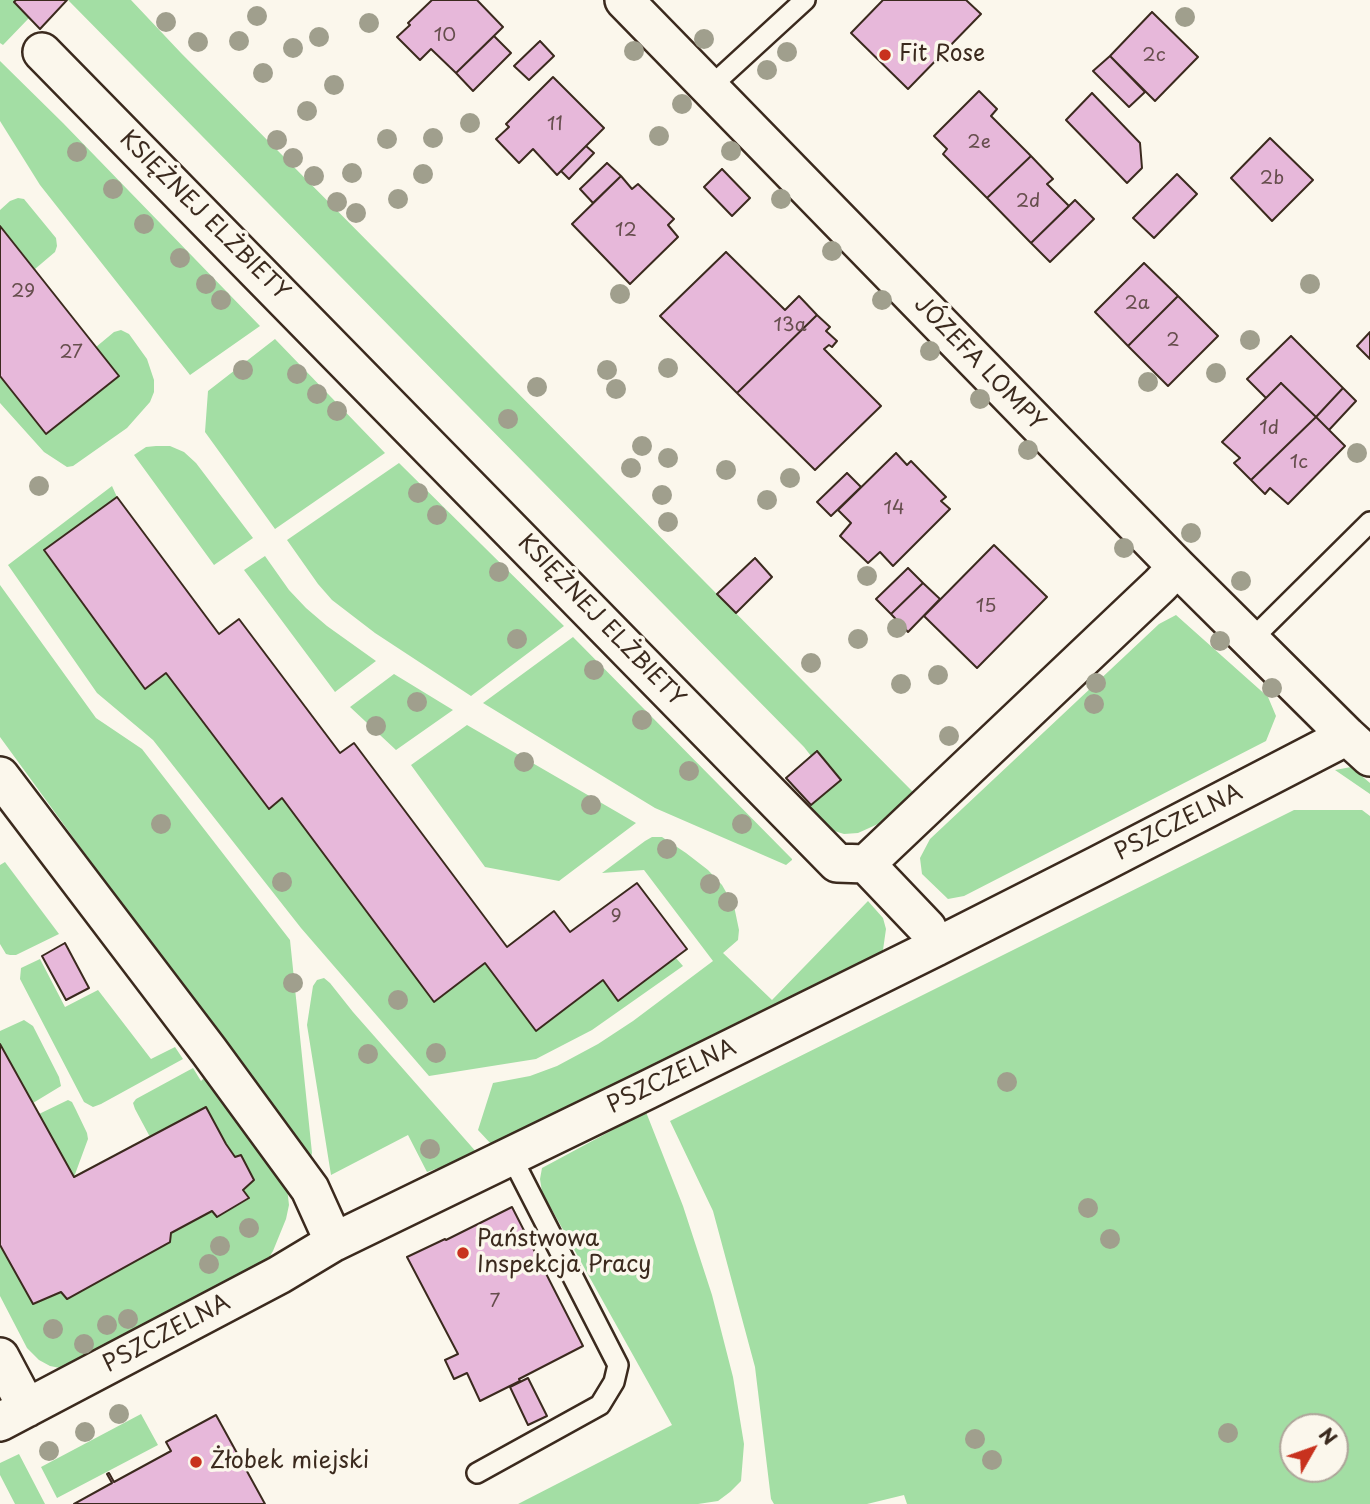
<!DOCTYPE html>
<html>
<head>
<meta charset="utf-8">
<style>
  body { margin:0 }
  #map { position:relative; width:1370px; height:1504px; overflow:hidden; background:#fbf7ec; font-family:"Playpen Sans",sans-serif }
  canvas { display:block }
  .north { position:absolute; left:1279px; top:1413px; width:70px; height:70px; box-sizing:border-box; background:#fbf7ec; border:2px solid #aea59a; border-radius:50%; rotate:50deg; font-size:19px; font-weight:700; line-height:28px; text-align:center; color:#3b2a1e }
  .north::after { content:''; display:block; margin:auto; width:24px; height:32px; background:#c8321e; clip-path:polygon(50% 0,100% 100%,50% 72%,0 100%) }
</style>
</head>
<body>
<div id="map">
<canvas width="1370" height="1504"></canvas>
<div class="north">N</div>
</div>
<script>
const ctx = document.querySelector('canvas').getContext('2d');
ctx.lineJoin = 'round';
function paint(path, color) { ctx.fillStyle = color; ctx.fill(path, 'evenodd'); }
const toPath = rows => new Path2D(rows.map(r => 'M' + r).join(''));
function trace(path, color, width, dash) { ctx.strokeStyle = color; ctx.lineWidth = width; ctx.lineCap = dash ? 'butt' : 'round'; ctx.setLineDash(dash || []); ctx.stroke(path); }
function label(font, color, halo, rows, align = 'center') {
  ctx.font = font + ' "Playpen Sans",sans-serif'; ctx.lineWidth = 7; ctx.setLineDash([]); ctx.textBaseline = 'middle'; ctx.strokeStyle = halo; ctx.fillStyle = color; for (const [text, x, y, turn = 0] of rows) {
    ctx.save(); ctx.translate(x, y); ctx.rotate((+turn || 0) * Math.PI / 180); ctx.textAlign = isNaN(turn) ? turn : align; if (halo) ctx.strokeText(text, 0, 0); ctx.fillText(text, 0, 0); ctx.restore();
  }
}
paint(toPath([
  [0,0,16,0,14,2,29,18,3,45,0,43],
  [68,0,131,0,181,53,913,792,878,824,858,833,844,834,831,830,807,808,841,780,817,751,811,756,804,747],
  [0,61,63,123,260,326,190,375,40,185,0,121],
  [18,198,24,199,56,238,57,246,55,252,35,269,0,226,0,210,10,201],
  [121,330,129,334,147,359,154,380,154,392,150,402,127,428,73,466,67,467,44,452,0,403,0,376,46,434,119,376,96,347,114,332],
  [275,339,385,453,275,529,205,432,208,391],
  [156,446,170,446,184,452,196,463,253,538,214,565,134,455,146,447],
  [399,463,564,626,471,696,375,633,332,600,318,584,287,540],
  [112,486,117,497,44,551,145,688,166,673,269,808,282,798,434,1002,485,963,536,1031,603,980,619,1000,676,958,683,966,592,1030,536,1059,429,1076,301,928,153,740,97,693,8,565],
  [265,556,289,590,306,608,327,626,376,661,335,692,244,570],
  [0,585,96,718,142,749,290,940,312,1153,311,1157,306,1157,0,737],
  [1176,615,1268,697,1276,716,1266,741,964,896,948,899,922,874,920,858,930,839,1159,624],
  [573,637,792,859,792,860,786,865,655,808,483,703],
  [394,674,453,710,396,750,350,707],
  [467,725,636,823,559,881,485,867,411,765],
  [1351,767,1370,783,1370,794,1335,770],
  [1294,810,1362,810,1370,816,1370,1504,907,1504,904,1495,867,1504,774,1504,771,1499,755,1367,713,1211,670,1121],
  [1293,1427,1335,1427,1335,1469,1293,1469],
  [652,837,662,837,686,853,708,870,722,885,734,906,739,930,738,940,723,953,772,1000,868,901,883,918,886,929,882,957,492,1145,478,1130,493,1083,530,1076,557,1066,598,1044,633,1021,713,961,644,870,602,873,645,841],
  [5,862,59,934,16,955,10,955,6,954,0,944,0,865],
  [40,959,65,1007,98,990,151,1059,175,1047,183,1059,101,1104,93,1107,84,1102,20,979,21,968],
  [324,978,330,983,353,1012,478,1154,427,1172,408,1135,331,1175,307,1025,313,986,317,980],
  [24,1020,33,1026,59,1077,61,1086,33,1103,0,1044,0,1031],
  [193,1068,201,1081,207,1075,287,1188,289,1205,286,1219,273,1251,267,1261,67,1367,60,1368,50,1366,39,1360,27,1348,0,1296,0,1245,33,1304,61,1292,67,1299,169,1243,171,1233,212,1211,217,1217,249,1199,243,1190,254,1179,241,1155,235,1157,226,1144,206,1107,150,1137,135,1109,133,1103,136,1099],
  [68,1100,72,1102,76,1110,87,1133,88,1139,74,1177,39,1114],
  [646,1112,683,1206,712,1295,733,1377,744,1444,741,1481,730,1492,718,1501,698,1504,518,1504,672,1425,542,1192,540,1179,542,1168],
  [141,1414,158,1445,57,1498,41,1467],
  [19,1454,45,1504,15,1504,0,1475,0,1463]
]), '#a3dea4');
const building = toPath([
  [16,0,67,0,40,29,14,2,16,0],
  [432,0,477,0,503,27,456,73,431,49,420,60,397,37,410,25,408,23,432,0],
  [883,0,966,0,981,14,908,89,851,33,883,0],
  [1152,12,1198,57,1155,101,1110,56,1152,12],
  [494,36,511,53,473,91,456,73,494,36],
  [540,41,554,56,529,80,514,66,540,41],
  [1110,56,1145,92,1129,107,1093,71,1110,56],
  [553,77,604,128,557,175,533,149,519,163,496,139,509,127,506,124,553,77],
  [979,91,997,109,991,116,1031,156,987,198,943,154,947,149,934,136,979,91],
  [1092,93,1140,143,1142,168,1127,183,1066,120,1092,93],
  [1270,138,1313,180,1272,221,1231,178,1270,138],
  [586,146,594,153,569,179,561,171,586,146],
  [1031,156,1053,179,1047,184,1069,206,1031,243,987,198,1031,156],
  [607,163,621,176,593,203,580,189,607,163],
  [722,169,750,198,732,216,704,187,722,169],
  [1177,174,1197,194,1154,238,1133,218,1177,174],
  [621,176,632,189,638,184,674,219,668,225,678,237,630,284,572,224,621,176],
  [1075,200,1094,219,1050,262,1031,243,1075,200],
  [0,226,119,376,46,434,0,376,0,226],
  [726,252,785,310,799,296,817,315,737,393,660,316,726,252],
  [1144,263,1178,296,1128,346,1095,312,1144,263],
  [1178,296,1218,336,1168,386,1128,346,1178,296],
  [817,315,830,327,826,331,837,341,832,347,829,345,824,349,881,406,815,470,737,393,817,315],
  [1370,332,1370,359,1357,346,1370,332],
  [1291,336,1343,388,1316,417,1281,383,1266,398,1247,379,1291,336],
  [1281,383,1316,417,1251,480,1234,463,1240,458,1222,442,1281,383],
  [1343,388,1356,401,1329,430,1316,417,1343,388],
  [1316,417,1345,446,1288,504,1270,488,1265,494,1251,480,1316,417],
  [896,453,907,465,911,461,946,497,941,501,950,509,893,566,880,552,868,563,840,536,851,523,838,510,896,453],
  [847,473,861,487,831,516,817,502,847,473],
  [117,497,219,634,239,619,340,753,354,743,507,947,554,911,570,932,637,883,687,949,618,1001,603,980,536,1031,485,963,434,1002,282,798,269,809,166,673,145,689,44,550,117,497],
  [994,545,1047,597,977,668,924,616,994,545],
  [755,558,772,577,736,613,717,594,755,558],
  [908,568,923,583,891,614,876,599,908,568],
  [923,583,940,599,908,632,891,614,923,583],
  [817,751,841,780,811,805,786,778,817,751],
  [65,943,89,988,66,1000,42,956,65,943],
  [0,1044,74,1177,206,1107,226,1144,235,1157,241,1155,254,1180,243,1190,249,1198,217,1217,212,1211,171,1233,170,1242,67,1299,61,1292,33,1304,0,1245,0,1044],
  [512,1207,583,1346,519,1379,520,1381,480,1401,467,1373,454,1379,445,1360,458,1354,407,1257,445,1239,446,1240,512,1207],
  [528,1378,547,1416,528,1425,510,1387,528,1378],
  [216,1415,265,1504,74,1504,112,1483,107,1474,109,1473,114,1482,171,1451,166,1442,216,1415]
]);
paint(building, '#e7b8da');
trace(building, '#3b2a1e', 2);
const service = toPath([
  [709,88,805,0],
  [1251,640,1370,522],
  [477,1473,600,1405,614,1382,618,1365,511,1156]
]);
const minor = toPath([
  [624,0,1177,567,1347,736,1370,757],
  [42,52,837,863,866,864,1160,585,1177,567],
  [0,776,209,1051,310,1189,334,1242],
  [866,864,927,928,936,947],
  [0,1357,27,1408],
  [0,1422,279,1275,334,1242,647,1090,936,947,1098,865,1347,736]
]);
trace(service, '#3b2a1e', 24);
trace(minor, '#3b2a1e', 42);
trace(service, '#fbf7ec', 19);
trace(minor, '#fbf7ec', 37);
ctx.fillStyle = '#a09f8d';
for (const [x, y] of [
  [257,16],
  [1185,17],
  [166,22],
  [369,23],
  [319,37],
  [704,39],
  [239,41],
  [198,42],
  [293,48],
  [634,51],
  [787,52],
  [767,70],
  [263,73],
  [334,85],
  [682,104],
  [307,111],
  [470,123],
  [659,136],
  [433,138],
  [387,139],
  [277,140],
  [731,151],
  [77,152],
  [293,158],
  [352,173],
  [423,174],
  [314,176],
  [113,189],
  [398,199],
  [781,199],
  [337,202],
  [356,213],
  [144,224],
  [832,251],
  [180,258],
  [206,284],
  [1310,284],
  [620,294],
  [221,300],
  [882,300],
  [1250,340],
  [930,351],
  [668,368],
  [243,370],
  [607,370],
  [1216,373],
  [297,374],
  [1148,382],
  [537,387],
  [616,389],
  [317,394],
  [980,399],
  [337,411],
  [508,419],
  [642,446],
  [1028,450],
  [1357,453],
  [668,458],
  [631,468],
  [726,470],
  [790,478],
  [39,486],
  [418,493],
  [662,495],
  [767,500],
  [437,515],
  [668,522],
  [1191,533],
  [1124,548],
  [499,572],
  [867,576],
  [1241,581],
  [897,628],
  [517,639],
  [858,639],
  [1220,641],
  [811,663],
  [594,670],
  [938,675],
  [1096,683],
  [901,684],
  [1272,688],
  [417,702],
  [1094,704],
  [642,720],
  [376,726],
  [949,736],
  [524,762],
  [689,771],
  [591,805],
  [161,824],
  [742,824],
  [667,849],
  [282,882],
  [710,884],
  [728,902],
  [293,983],
  [398,1000],
  [436,1053],
  [368,1054],
  [1007,1082],
  [430,1149],
  [1088,1208],
  [249,1228],
  [1110,1239],
  [220,1246],
  [209,1264],
  [128,1319],
  [107,1325],
  [53,1329],
  [84,1344],
  [119,1414],
  [85,1432],
  [1228,1433],
  [975,1439],
  [49,1451],
  [992,1460]
]) { ctx.beginPath(); ctx.arc(x, y, 10, 0, 2 * Math.PI); ctx.fill(); }
for (const [x, y, r, color] of [
  [885,55,7,"#c8321e"],
  [463,1253,7,"#c8321e"],
  [196,1462,7,"#c8321e"]
]) { const dot = new Path2D(); dot.arc(x, y, r, 0, 2 * Math.PI); ctx.fillStyle = color; ctx.fill(dot); trace(dot, '#fbf7ec', 2.5); }
label('19px', '#664e4d', null, [
  ["10",445,36],
  ["2c",1154,56],
  ["11",555,125],
  ["2e",979,143],
  ["2b",1272,179],
  ["2d",1028,202],
  ["12",626,231],
  ["29",23,292],
  ["2a",1137,304],
  ["13a",790,326],
  ["2",1173,341],
  ["27",71,353],
  ["1d",1269,429],
  ["1c",1299,463],
  ["14",894,509],
  ["15",986,607],
  ["9",616,917],
  ["7",495,1302]
]);
label('23px', '#3b2a1e', '#fbf7ec', [
  ["Fit Rose",899,55],
  ["Państwowa",477,1240],
  ["Inspekcja Pracy",477,1266],
  ["Żłobek miejski",210,1462]
], 'left');
label('23px', '#3b2a1e', '#fbf7ec', [
  ["KSIĘŻNEJ ELŻBIETY",204,216,45],
  ["JÓZEFA LOMPY",979,364,46],
  ["KSIĘŻNEJ ELŻBIETY",601,621,46],
  ["PSZCZELNA",1179,823,-27],
  ["PSZCZELNA",672,1077,-26],
  ["PSZCZELNA",167,1334,-28]
]);
</script>
</body>
</html>
